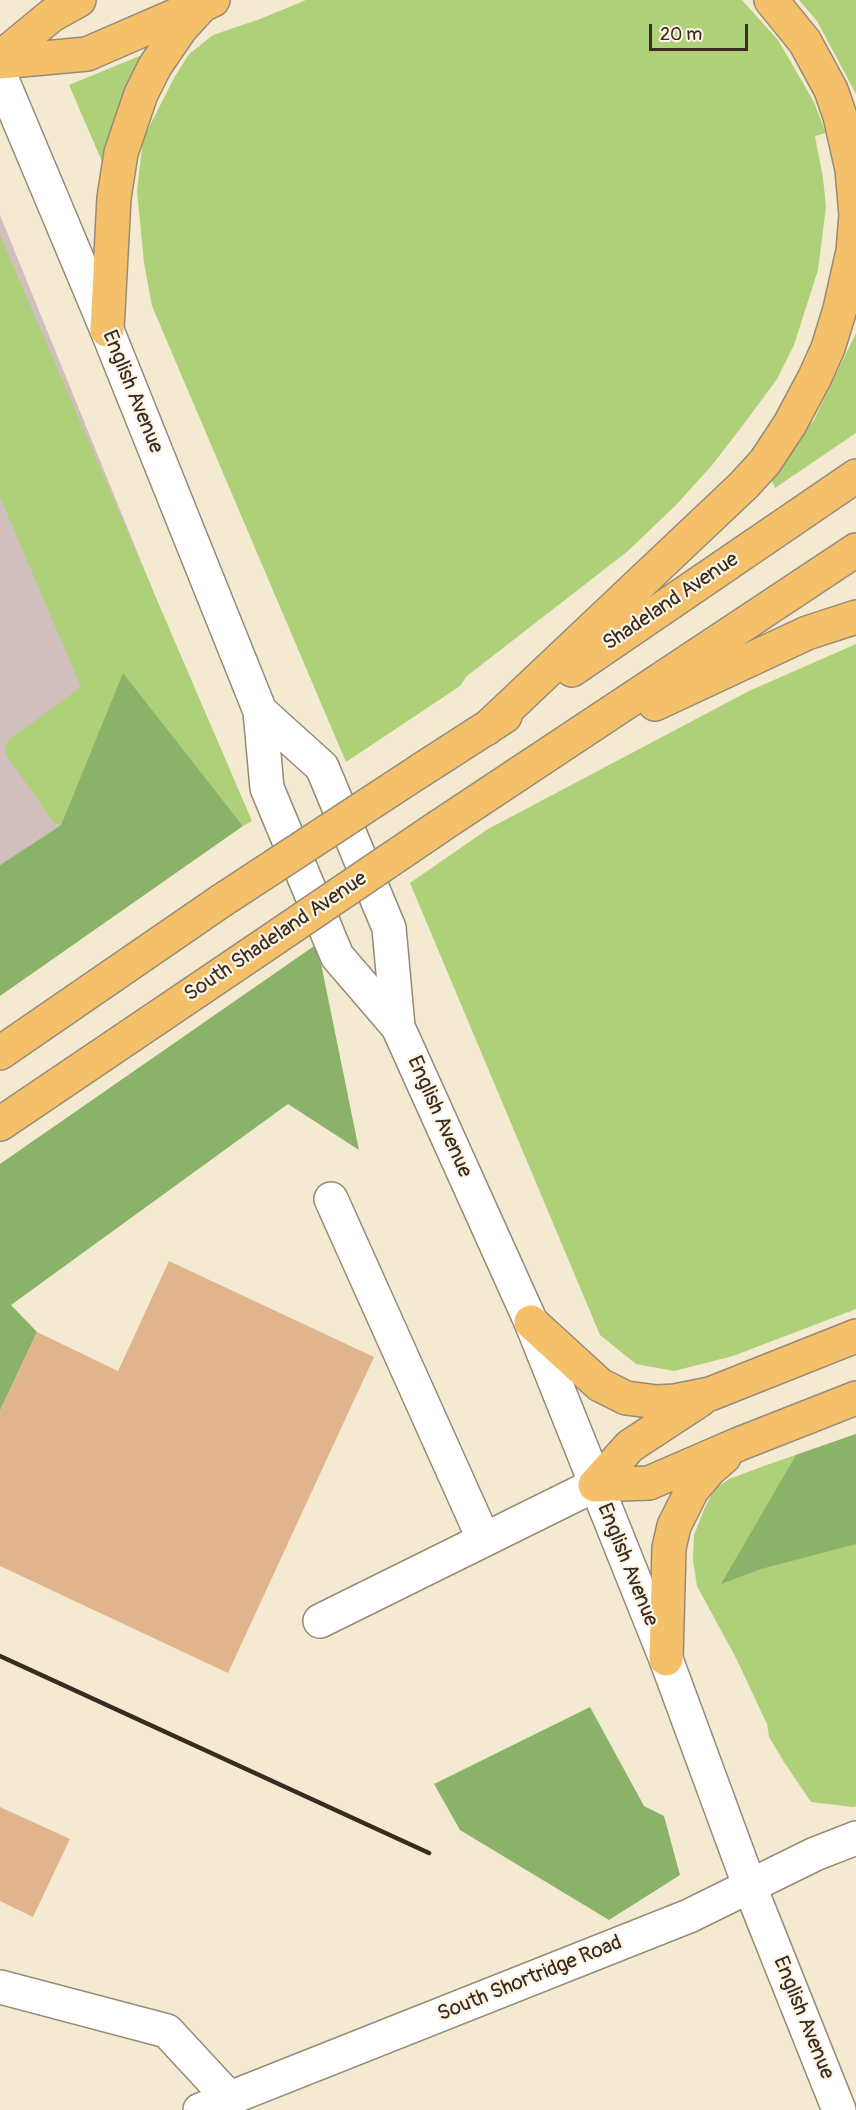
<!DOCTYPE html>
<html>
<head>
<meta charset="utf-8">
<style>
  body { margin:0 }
  #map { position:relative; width:856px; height:2110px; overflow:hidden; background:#f4ead1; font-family:Pangolin,sans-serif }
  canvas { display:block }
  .scale { position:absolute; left:649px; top:24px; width:99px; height:27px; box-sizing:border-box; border:3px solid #3b2a1e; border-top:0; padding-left:8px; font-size:18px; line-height:21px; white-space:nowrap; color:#3b2a1e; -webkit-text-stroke:4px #fcf5e5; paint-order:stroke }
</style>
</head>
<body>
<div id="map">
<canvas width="856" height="2110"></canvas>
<div class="scale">20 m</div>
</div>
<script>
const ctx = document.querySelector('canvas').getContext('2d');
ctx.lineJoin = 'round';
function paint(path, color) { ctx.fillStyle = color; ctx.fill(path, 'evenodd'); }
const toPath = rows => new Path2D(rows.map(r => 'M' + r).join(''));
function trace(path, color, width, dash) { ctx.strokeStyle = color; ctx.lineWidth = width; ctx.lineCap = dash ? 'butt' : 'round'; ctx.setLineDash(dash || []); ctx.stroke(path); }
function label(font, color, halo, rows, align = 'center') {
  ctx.font = font + ' Pangolin,sans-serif'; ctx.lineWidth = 4.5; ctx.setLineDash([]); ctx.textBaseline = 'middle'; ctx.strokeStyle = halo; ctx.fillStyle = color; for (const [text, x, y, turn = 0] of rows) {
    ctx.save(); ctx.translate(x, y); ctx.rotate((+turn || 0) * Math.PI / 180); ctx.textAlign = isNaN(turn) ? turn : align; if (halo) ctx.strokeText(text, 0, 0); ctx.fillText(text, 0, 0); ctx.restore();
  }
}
paint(toPath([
  [0,215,176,647,123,673,61,825,0,865]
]), '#d1bfbe');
paint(toPath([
  [306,0,742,0,778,40,814,102,826,133,815,136,823,178,826,207,818,270,794,345,777,379,746,421,713,464,677,504,628,551,467,676,460,686,346,762,152,306,144,263,137,191,143,139,174,78,189,54,213,35,260,19],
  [799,0,856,0,856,94,817,21],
  [142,55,144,58,104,166,69,85],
  [0,235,252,821,243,826,123,674,61,825,54,823,5,753,5,745,10,739,81,687,0,497],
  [856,333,856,433,775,488,769,475,814,420],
  [856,644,856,1309,733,1356,674,1371,636,1364,600,1335,410,883,488,829,749,691],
  [856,1434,856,1806,853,1807,811,1802,784,1762,769,1737,767,1724,736,1658,697,1586,693,1561,694,1535,705,1507,715,1489,729,1479,761,1467]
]), '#aed079');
paint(toPath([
  [123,673,243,826,0,996,0,865,61,825],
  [317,944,359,1150,288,1104,11,1305,37,1332,0,1411,0,1164],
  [856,1434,856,1544,761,1569,721,1584,796,1455],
  [590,1707,644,1806,664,1816,680,1875,609,1920,460,1830,434,1784]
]), '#8ab269');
paint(toPath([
  [169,1261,374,1357,228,1673,0,1566,0,1411,37,1332,118,1371],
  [0,1807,70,1839,33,1917,0,1901]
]), '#e0b48d');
const minor = toPath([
  [0,75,107,330,260,711,267,788,337,956,398,1027,531,1322,666,1659,750,1887,839,2110],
  [260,711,322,767,389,928,398,1027],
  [331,1199,484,1540],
  [320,1621,595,1485],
  [0,1987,167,2031,229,2098],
  [200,2110,689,1916,815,1854,856,1838]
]);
const highway = toPath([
  [0,58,52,15,79,0],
  [0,62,87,54,195,7],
  [107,330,114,198,121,153,141,94,155,66,181,28,202,5,213,0],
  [572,670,856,476],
  [655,704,807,633,856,617],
  [486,729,744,485,765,462,790,424,815,377,828,348,840,309,853,251,856,215,852,169,840,116,831,90,805,42,771,0],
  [421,770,505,716],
  [440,826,856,550],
  [0,1053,221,901],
  [0,1124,247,957],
  [531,1322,600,1385,626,1398,657,1402,675,1401,710,1394,856,1336],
  [595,1485,649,1483,739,1444,856,1398],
  [595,1485,630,1446,700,1400],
  [666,1659,669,1548,674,1526,692,1490,709,1470,724,1457]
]);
trace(minor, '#988a78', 36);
trace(highway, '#988a78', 36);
trace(minor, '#fff', 33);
trace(highway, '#f4c16a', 33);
trace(toPath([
  [0,1656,429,1853]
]), '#3b2a1e', 4.5);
const highwayBridge = toPath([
  [221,901,421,770],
  [247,957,440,826]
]);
trace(highwayBridge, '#988a78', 36, []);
trace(highwayBridge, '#f4c16a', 33);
label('21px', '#3b2a1e', '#fcf5e5', [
  ["English Avenue",132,392,68],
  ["Shadeland Avenue",671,602,-34],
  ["South Shadeland Avenue",276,937,-34],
  ["English Avenue",439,1117,66],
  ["English Avenue",627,1565,68],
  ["South Shortridge Road",530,1979,-22],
  ["English Avenue",803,2018,68]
]);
</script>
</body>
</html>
